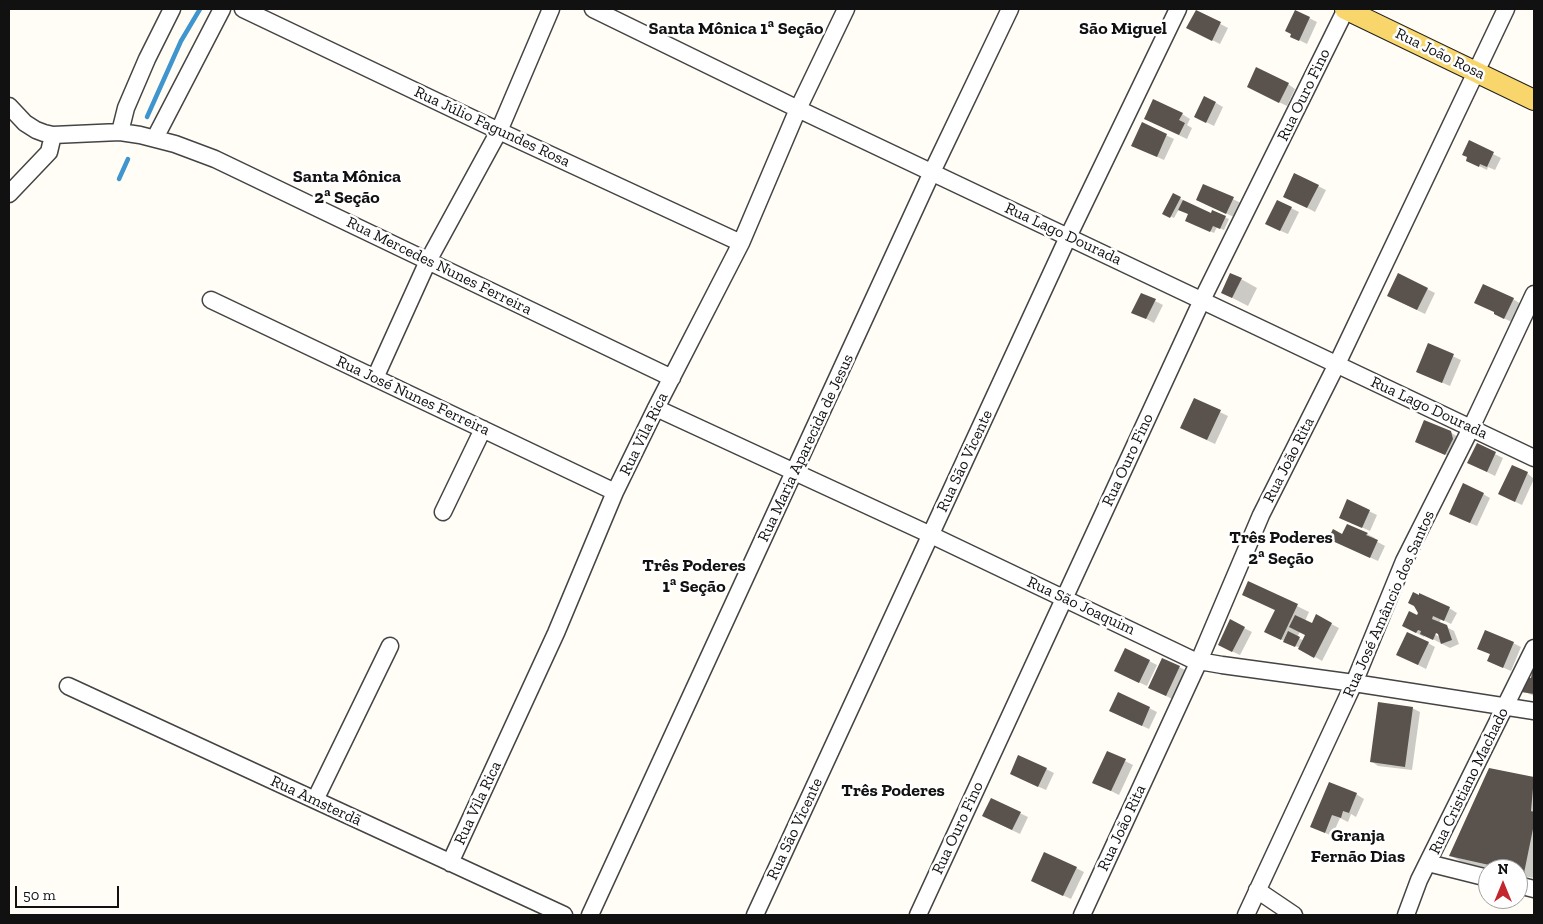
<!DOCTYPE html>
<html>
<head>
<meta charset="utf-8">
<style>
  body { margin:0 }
  #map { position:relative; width:1543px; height:924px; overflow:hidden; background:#fffdf5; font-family:"Zilla Slab",serif }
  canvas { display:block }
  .frame { position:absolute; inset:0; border:10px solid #111; pointer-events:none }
  .north { position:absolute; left:1478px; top:859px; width:50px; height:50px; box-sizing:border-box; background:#fff; border:1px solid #a0a0a0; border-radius:50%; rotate:0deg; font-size:14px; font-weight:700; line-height:20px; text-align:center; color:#111 }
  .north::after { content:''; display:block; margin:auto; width:18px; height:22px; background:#c4262e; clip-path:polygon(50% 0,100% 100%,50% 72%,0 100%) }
  .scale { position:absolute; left:15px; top:886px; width:104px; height:22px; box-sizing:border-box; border:2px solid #111; border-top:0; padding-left:6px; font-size:15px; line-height:18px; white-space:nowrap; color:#111; -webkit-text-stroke:4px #fff; paint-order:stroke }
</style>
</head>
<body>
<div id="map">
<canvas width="1543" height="924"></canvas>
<div class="frame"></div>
<div class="north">N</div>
<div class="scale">50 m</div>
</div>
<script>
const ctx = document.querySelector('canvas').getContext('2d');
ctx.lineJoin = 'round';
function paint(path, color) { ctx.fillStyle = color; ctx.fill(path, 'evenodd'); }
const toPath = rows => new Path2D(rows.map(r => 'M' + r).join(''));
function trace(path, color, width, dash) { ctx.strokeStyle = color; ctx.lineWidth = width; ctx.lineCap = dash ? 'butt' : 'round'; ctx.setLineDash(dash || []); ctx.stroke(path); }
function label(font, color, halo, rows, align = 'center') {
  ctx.font = font + ' "Zilla Slab",serif'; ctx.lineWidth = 5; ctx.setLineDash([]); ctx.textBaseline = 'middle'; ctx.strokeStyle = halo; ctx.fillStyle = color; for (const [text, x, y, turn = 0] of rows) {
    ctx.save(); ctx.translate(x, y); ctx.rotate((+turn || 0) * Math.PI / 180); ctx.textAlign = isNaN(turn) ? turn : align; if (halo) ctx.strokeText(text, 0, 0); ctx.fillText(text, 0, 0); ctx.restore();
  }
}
paint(toPath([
  [1196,11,1228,28,1220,44,1196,32],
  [1309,18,1317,22,1307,44,1299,40,1292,34],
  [1288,84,1295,89,1287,106,1256,91],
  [1216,103,1223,107,1214,126,1204,121],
  [1182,114,1190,119,1187,125,1192,128,1187,139,1153,123],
  [1142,124,1174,139,1164,160,1140,149],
  [1493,154,1501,158,1495,170,1488,167,1487,170,1475,164],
  [1204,185,1241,203,1234,217,1205,204],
  [1318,186,1326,190,1315,212,1292,200],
  [1173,195,1183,200,1183,201,1212,215,1213,212,1229,219,1224,230,1217,227,1214,233,1190,222,1189,214,1179,209,1174,218,1164,213],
  [1291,208,1299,212,1288,234,1274,228],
  [1399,275,1435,293,1425,314,1396,300],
  [1241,279,1257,288,1248,306,1223,293],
  [1513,299,1521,304,1512,322,1503,318],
  [1155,301,1163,305,1154,323,1141,316],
  [1429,345,1461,360,1450,386,1417,372],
  [1195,400,1228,416,1215,444,1189,432],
  [1450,432,1458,437,1453,458,1424,445],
  [1477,445,1503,458,1495,476,1469,463],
  [1527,473,1534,479,1522,505,1507,498],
  [1483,494,1490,498,1477,526,1458,518],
  [1348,501,1377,515,1370,531,1348,521],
  [1367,534,1375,538,1374,540,1385,546,1378,561,1330,539],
  [1249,582,1309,612,1305,621,1312,625,1316,616,1339,628,1322,661,1300,648,1278,638,1276,611,1243,594],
  [1300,632,1307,635,1304,641,1297,637],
  [1449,608,1457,613,1451,624,1441,619,1439,623,1454,631,1459,644,1450,648,1425,635,1424,637,1411,630,1417,617],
  [1430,631,1439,634,1439,637],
  [1244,628,1252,632,1240,655,1227,649],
  [1428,643,1435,647,1426,669,1398,655],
  [1513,643,1521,647,1511,671,1488,661,1491,655,1478,648],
  [1149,661,1157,665,1147,686,1123,675],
  [1179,667,1187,671,1174,700,1150,688],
  [1534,672,1534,696,1523,691,1532,679],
  [1119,693,1157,712,1149,729,1118,715],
  [1412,708,1420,712,1412,770,1378,766,1371,761],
  [1125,761,1133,765,1119,795,1101,786],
  [1046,769,1054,773,1046,790,1019,778],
  [1490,770,1534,778,1534,878,1518,875,1518,869,1491,869,1462,862,1451,856],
  [1356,794,1364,799,1356,817,1351,814,1348,822,1340,818,1332,836,1312,827],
  [992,800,1028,817,1020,834,991,820],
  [1076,868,1084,872,1071,899,1040,885]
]), '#0003');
trace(toPath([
  [147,117,181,41,200,9],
  [119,179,128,159]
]), '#3f96cf', 4.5);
paint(toPath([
  [1196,10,1221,22,1212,41,1186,28],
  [1295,10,1310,17,1299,41,1290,37,1291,34,1285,31],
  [1256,67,1289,83,1279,103,1247,87],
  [1204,96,1216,102,1206,123,1194,117],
  [1153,99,1183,113,1179,120,1185,123,1179,135,1144,119],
  [1142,122,1167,134,1157,157,1131,146],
  [1469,140,1494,152,1487,167,1480,164,1479,167,1466,161,1467,157,1462,155],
  [1294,173,1319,185,1307,208,1283,197],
  [1203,184,1234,197,1226,214,1196,200],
  [1173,193,1181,197,1170,218,1162,214],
  [1183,200,1211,213,1212,210,1226,216,1220,229,1213,226,1210,232,1185,221,1188,214,1178,210],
  [1277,200,1292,207,1280,231,1265,224],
  [1230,273,1242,278,1232,298,1221,293],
  [1398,273,1428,288,1417,310,1387,296],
  [1483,284,1514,298,1504,319,1494,314,1494,312,1474,303],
  [1141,293,1156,299,1146,319,1131,313],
  [1428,343,1454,354,1442,383,1416,372],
  [1194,398,1221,410,1207,440,1180,428],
  [1424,420,1451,431,1453,439,1445,455,1415,442],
  [1477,443,1496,452,1487,472,1467,463],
  [1512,465,1528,472,1515,502,1498,494],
  [1463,483,1484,493,1470,523,1449,514],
  [1347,499,1370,510,1362,528,1339,518],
  [1347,524,1368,533,1366,535,1378,540,1370,558,1328,539,1333,529,1342,534],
  [1248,581,1298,604,1281,640,1264,632,1275,610,1242,595],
  [1413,592,1419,595,1419,593,1450,607,1444,621,1433,616,1432,619,1447,625,1452,640,1441,644,1438,634,1436,633,1433,640,1420,634,1421,631,1418,630,1416,633,1402,626,1409,611,1417,615,1418,613,1414,606,1408,603],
  [1316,614,1332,623,1314,658,1298,649,1305,635,1289,627,1295,615,1312,623],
  [1230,619,1245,627,1232,652,1218,645],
  [1485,630,1514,642,1503,668,1487,661,1490,654,1477,649],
  [1288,631,1300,637,1295,647,1283,642],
  [1407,632,1429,642,1418,665,1396,655],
  [1125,648,1150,660,1139,683,1114,671],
  [1162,658,1180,666,1166,696,1148,688],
  [1533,667,1534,694,1521,692,1527,677,1531,678],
  [1118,692,1150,707,1142,726,1109,711],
  [1378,702,1413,707,1405,767,1370,762],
  [1107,751,1126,759,1111,791,1092,783],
  [1018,755,1047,768,1038,787,1010,774],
  [1489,768,1534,777,1531,811,1534,812,1534,824,1524,873,1518,871,1518,869,1507,869,1449,856],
  [1329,782,1357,793,1349,813,1343,811,1341,818,1332,815,1325,833,1310,827],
  [991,798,1021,812,1012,830,982,816],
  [1044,852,1077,867,1063,896,1031,881]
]), '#5a524d');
const minor = toPath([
  [243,9,499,131,741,243],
  [593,9,798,109,1534,458],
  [9,106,25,123,36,130,44,133,53,135,120,132,140,135,175,144,215,159,672,378],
  [120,132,126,108,147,59,172,9],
  [155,138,222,9],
  [9,194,49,152,53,135],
  [211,300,615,492],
  [375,378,428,261,499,131,551,9],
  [656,408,931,535,1193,660,1222,665,1354,683,1534,711],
  [443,512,483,429],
  [68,686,564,915],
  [315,800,390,646],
  [450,863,556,633,615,492,656,408,741,243,798,109,846,9],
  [1428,863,1488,878],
  [1518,885,1534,889],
  [1257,890,1294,915],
  [590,915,932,172,1010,9],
  [755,915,1068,237,1178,9],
  [918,915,1202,300,1346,9],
  [1082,915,1199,661,1261,515,1337,364,1506,9],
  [1246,915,1354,683,1404,561,1471,428,1534,294],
  [1406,915,1419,880,1534,648]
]);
const major = toPath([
  [1345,9,1534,100]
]);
trace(minor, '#444', 19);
trace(major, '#222', 22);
trace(minor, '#fff', 16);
trace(major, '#f9d66b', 20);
label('16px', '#111', '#fff', [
  ["Rua João Rosa",1440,54,26],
  ["Rua Ouro Fino",1304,95,-64],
  ["Rua Júlio Fagundes Rosa",492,127,25],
  ["Rua Lago Dourada",1063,234,25],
  ["Rua Mercedes Nunes Ferreira",439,266,26],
  ["Rua José Nunes Ferreira",413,396,25],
  ["Rua Lago Dourada",1429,408,25],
  ["Rua Vila Rica",644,434,-64],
  ["Rua Maria Aparecida de Jesus",806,448,-65],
  ["Rua Ouro Fino",1128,460,-65],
  ["Rua João Rita",1289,460,-63],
  ["Rua São Vicente",965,461,-65],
  ["Rua José Amâncio dos Santos",1389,604,-66],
  ["Rua São Joaquim",1081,606,25],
  ["Rua Cristiano Machado",1469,781,-64],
  ["Rua Amsterdã",316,801,25],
  ["Rua Vila Rica",478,803,-65],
  ["Rua Ouro Fino",958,828,-65],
  ["Rua João Rita",1122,828,-65],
  ["Rua São Vicente",795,829,-65]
]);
label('bold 18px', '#111', '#fff', [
  ["Santa Mônica 1ª Seção",736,29],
  ["São Miguel",1123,29],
  ["Santa Mônica",347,177],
  ["2ª Seção",347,198],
  ["Três Poderes",1281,538],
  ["2ª Seção",1281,559],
  ["Três Poderes",694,566],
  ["1ª Seção",694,587],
  ["Três Poderes",893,791],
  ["Granja",1358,836],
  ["Fernão Dias",1358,857]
]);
</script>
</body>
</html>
